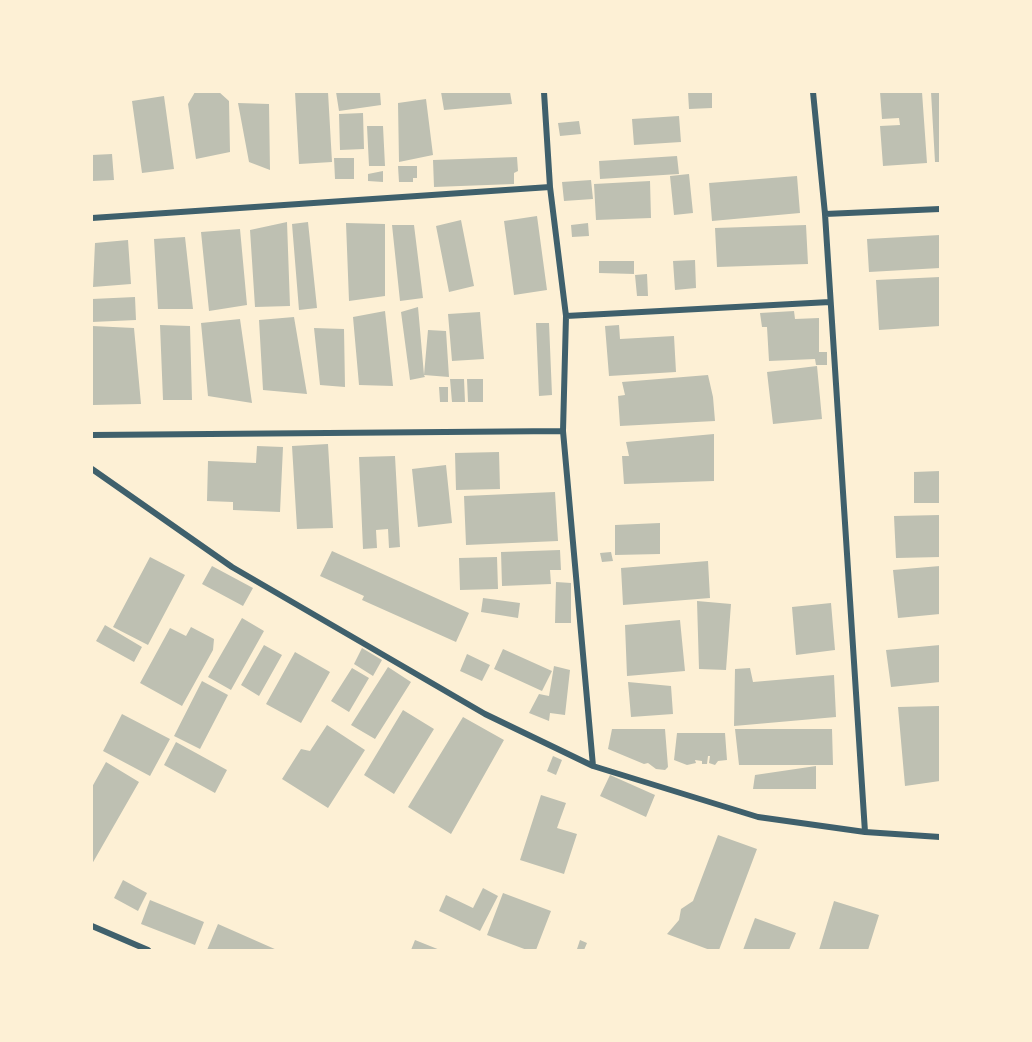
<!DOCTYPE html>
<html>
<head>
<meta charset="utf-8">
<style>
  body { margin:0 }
  #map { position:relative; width:1032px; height:1042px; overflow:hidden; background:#fdf0d5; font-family:Figtree,sans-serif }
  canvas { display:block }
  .frame { position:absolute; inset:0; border:93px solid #fdf0d5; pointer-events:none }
</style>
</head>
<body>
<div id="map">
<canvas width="1032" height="1042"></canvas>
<div class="frame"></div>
</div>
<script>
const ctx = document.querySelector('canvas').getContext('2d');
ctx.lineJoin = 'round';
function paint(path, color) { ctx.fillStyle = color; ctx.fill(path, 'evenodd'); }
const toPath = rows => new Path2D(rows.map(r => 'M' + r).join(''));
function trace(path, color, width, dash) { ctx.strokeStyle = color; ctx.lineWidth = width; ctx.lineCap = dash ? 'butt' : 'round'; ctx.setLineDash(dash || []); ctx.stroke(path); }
paint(toPath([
  [195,92,219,92,229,101,230,152,196,159,188,104],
  [295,92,328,92,332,162,299,164],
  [336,92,380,92,381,105,339,111],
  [441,92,510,92,512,104,444,110],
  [688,92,712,92,712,108,689,109],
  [880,92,922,92,927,163,883,166,880,126,900,125,899,118,882,119],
  [931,92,940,92,940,162,935,162],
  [164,96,174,169,142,173,132,101],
  [426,99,433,155,399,162,398,103],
  [238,103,269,104,270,170,249,162],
  [363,113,364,149,340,150,339,114],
  [679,116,681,142,634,145,632,119],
  [579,121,581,134,560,136,558,123],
  [367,126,383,126,385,166,369,166],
  [112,154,114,180,92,181,92,155],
  [677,156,679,174,600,179,599,161],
  [517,157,518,171,514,173,514,184,434,187,433,160],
  [334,158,354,158,354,179,335,179],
  [398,166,417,166,417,178,413,178,413,182,399,182],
  [383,171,383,182,368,181,368,174],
  [689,174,693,213,674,215,670,176],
  [797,176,800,213,712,221,709,183],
  [591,180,593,199,564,201,562,182],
  [650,181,651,218,596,220,594,184],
  [537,216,547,290,514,295,504,221],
  [461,220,474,286,449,292,436,226],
  [287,222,290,306,255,307,250,230],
  [308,222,317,308,299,310,292,224],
  [346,223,385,224,385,296,349,301],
  [588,223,589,236,572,237,571,225],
  [392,225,414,225,423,298,400,301],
  [806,225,808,264,717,267,715,228],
  [240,229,247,305,209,311,201,232],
  [940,235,940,268,869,272,867,239],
  [185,237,193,309,158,309,154,239],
  [128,240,131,284,93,287,95,243],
  [695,260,696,288,675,290,673,261],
  [599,261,634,261,634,274,599,273],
  [647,274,648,296,637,296,635,275],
  [940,277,940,326,879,330,876,280],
  [135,297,136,320,92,322,92,299],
  [418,307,424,375,428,330,446,331,449,377,424,375,425,377,410,380,401,312],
  [385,311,393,386,359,385,353,317],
  [794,311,795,319,819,318,819,352,827,352,827,365,816,365,815,359,769,361,767,327,762,327,760,313],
  [480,312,484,359,452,361,448,314],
  [294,317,307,394,263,390,259,320],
  [240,319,252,403,208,396,201,323],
  [536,323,549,323,552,395,539,396],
  [160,325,190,326,192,400,163,400],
  [619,325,620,339,674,336,676,372,609,376,605,326],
  [92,326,134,328,141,404,93,405],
  [314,328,344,329,345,387,320,385],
  [817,366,822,419,773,424,767,372],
  [708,375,713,397,715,421,620,426,618,396,625,395,622,382],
  [450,379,464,379,465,402,452,402],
  [467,379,483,379,483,402,468,402],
  [439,387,448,387,448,402,440,402],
  [714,434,714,481,624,484,622,456,629,456,626,442],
  [328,444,333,528,297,529,292,446],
  [257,446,283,447,280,512,233,510,233,502,207,501,208,461,256,463],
  [499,452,500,489,456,490,455,453],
  [395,456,400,547,389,548,388,529,376,530,377,548,363,549,359,457],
  [446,465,452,523,418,527,412,469],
  [940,471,940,503,914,503,914,472],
  [555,492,558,541,466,545,464,496],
  [940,515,940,557,896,558,894,516],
  [660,523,660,554,615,555,615,525],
  [560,550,561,570,550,570,551,584,502,586,501,552],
  [332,551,469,613,456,642,362,600,364,596,320,576],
  [611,552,613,561,602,562,600,553],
  [150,557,185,575,148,645,113,627],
  [497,557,498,589,460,590,459,558],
  [708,561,710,598,623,605,621,568],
  [212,566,253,588,243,606,202,584],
  [940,566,940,614,898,618,893,570],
  [556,582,571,583,571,623,555,623],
  [483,598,520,603,518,618,481,612],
  [697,601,731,604,726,670,699,669],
  [831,603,835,650,796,655,792,607],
  [242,618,264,631,231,690,208,677],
  [680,620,685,671,627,676,625,625],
  [105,625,142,647,134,662,96,641],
  [191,627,214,639,213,650,182,706,140,683,170,628,186,636],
  [264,645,282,655,259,696,241,685],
  [940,645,940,682,891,687,886,650],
  [362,648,382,660,373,676,354,664],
  [503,649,552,671,542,691,494,669],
  [295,652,330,672,301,723,266,704],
  [467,654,490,665,482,681,460,671],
  [554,666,570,670,565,715,550,713,549,721,529,713,539,694,549,696],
  [388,667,411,682,375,739,351,725],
  [352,668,369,678,349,712,331,701],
  [750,668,753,682,834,675,836,717,734,726,735,669],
  [202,681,228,695,200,749,174,736],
  [628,682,671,686,673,714,631,717],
  [939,706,940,781,905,786,898,707],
  [403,710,434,729,394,794,364,775],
  [122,714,170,739,150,776,103,751],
  [463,717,504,740,451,834,408,807],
  [327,725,365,750,328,808,282,779,301,749,310,751],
  [612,729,665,729,668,767,665,770,656,769,648,763,644,764,608,749],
  [735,729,832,729,833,765,739,765],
  [677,733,725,733,727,760,718,761,715,765,709,763,710,756,708,756,707,764,702,764,702,761,695,760,696,763,687,765,674,760],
  [176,742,227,770,215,793,164,765],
  [553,756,562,760,556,775,547,771],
  [106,762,139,782,92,864,92,787],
  [816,766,816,789,753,789,755,775],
  [610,775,655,795,646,817,600,796],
  [541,795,566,803,557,828,577,834,564,874,520,860],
  [718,835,757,849,719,950,710,950,667,934,679,920,681,909,693,901],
  [123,880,147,893,138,911,114,898],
  [483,888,498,896,480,931,439,911,446,895,473,908],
  [503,893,551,911,536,950,527,950,487,935],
  [150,900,204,922,195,945,141,924],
  [834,901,879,915,868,950,819,950],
  [755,918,796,933,789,950,743,950],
  [218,924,277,950,207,950],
  [415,940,440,950,411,950],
  [580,940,587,943,584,950,577,949]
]), '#bec0b2');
trace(toPath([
  [544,92,550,187,566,316,563,431,593,766],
  [813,92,825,214,865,832],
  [825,214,940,209],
  [92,218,550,187],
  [566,316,830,302],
  [92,435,563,431],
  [92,469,232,567,485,714,593,766,758,817,865,832,940,837],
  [92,926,148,950]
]), '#3f606c', 6);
</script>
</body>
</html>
